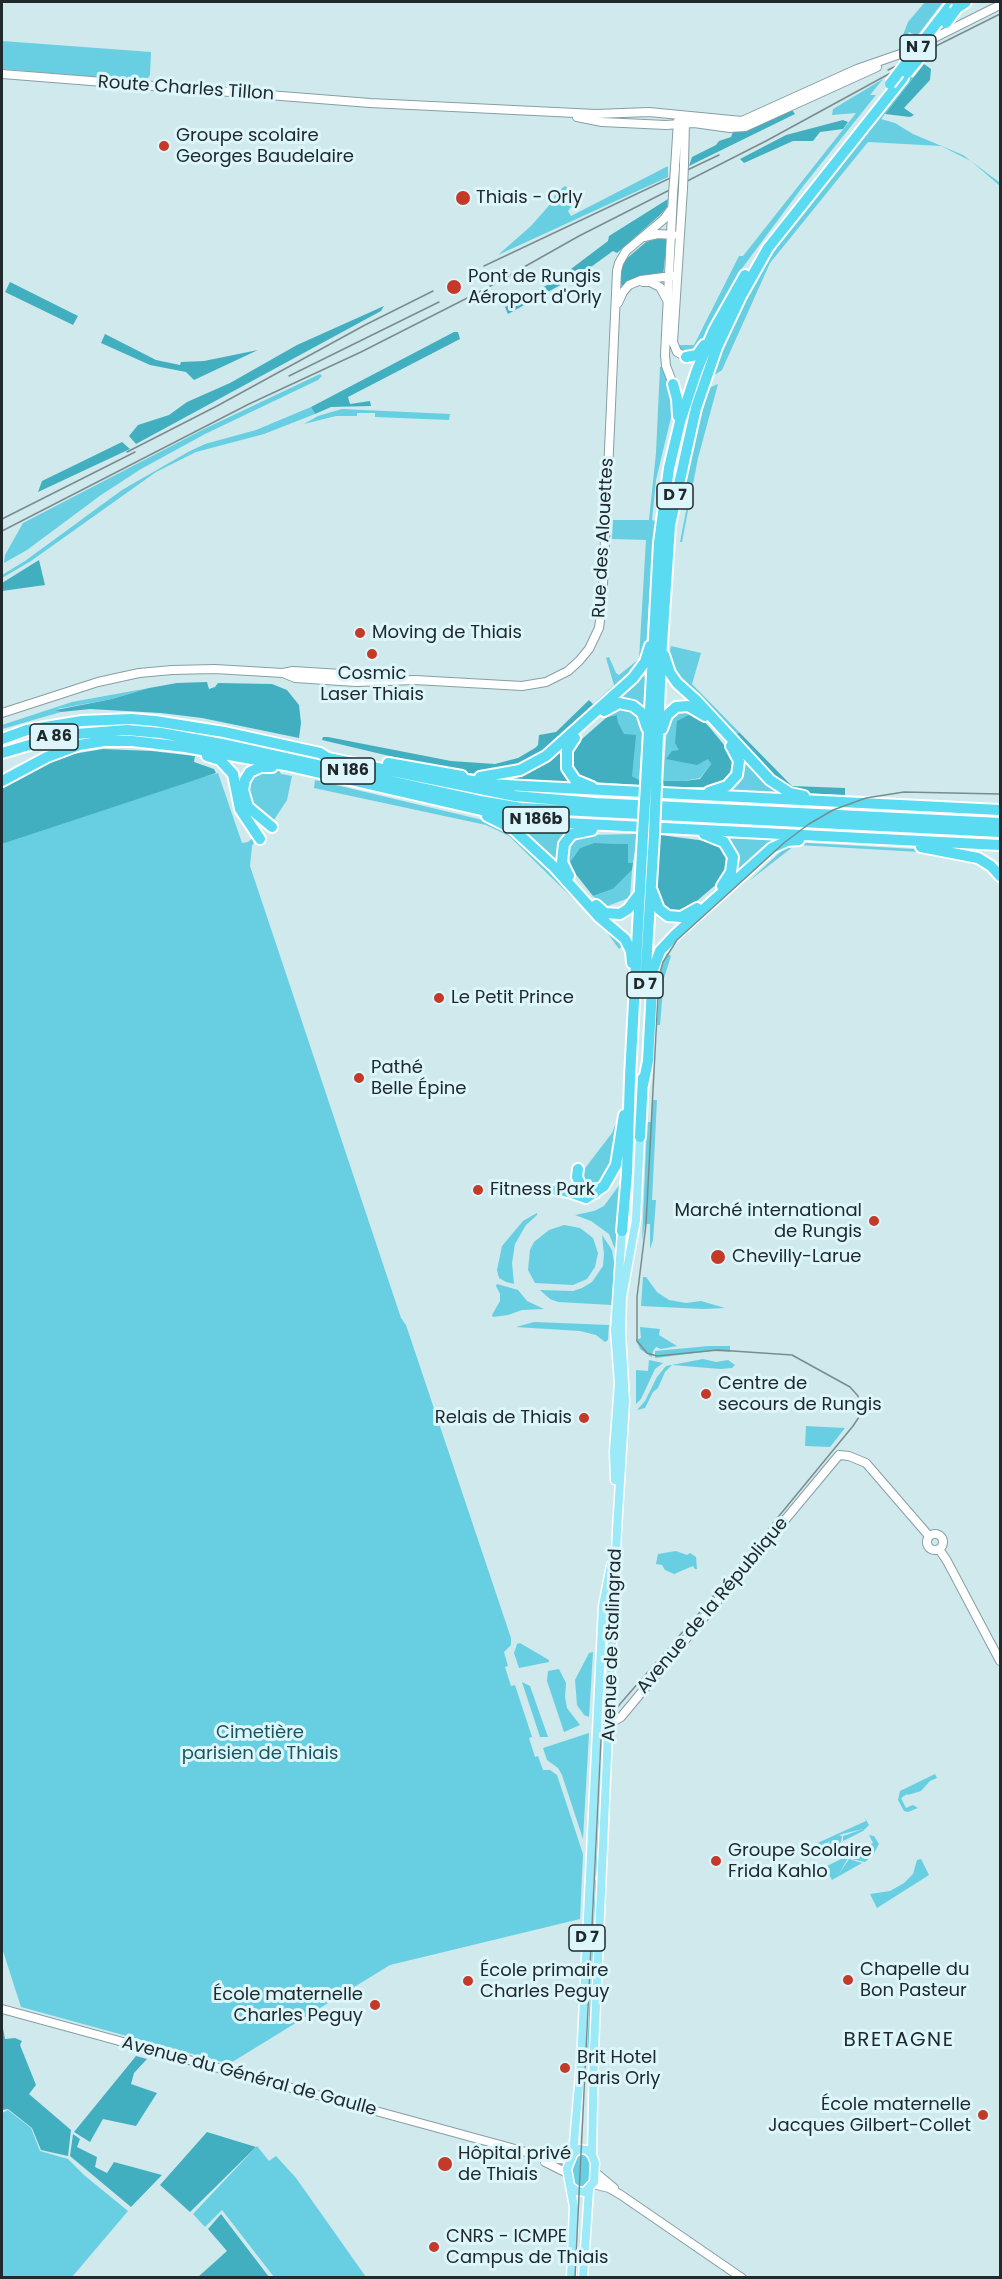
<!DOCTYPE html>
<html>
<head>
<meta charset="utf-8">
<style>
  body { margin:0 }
  #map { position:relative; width:1002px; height:2279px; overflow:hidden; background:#cfe9ed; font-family:Poppins,sans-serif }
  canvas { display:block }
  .frame { position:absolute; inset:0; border:3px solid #20292b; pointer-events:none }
</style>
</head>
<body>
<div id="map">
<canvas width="1002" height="2279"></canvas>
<div class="frame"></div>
</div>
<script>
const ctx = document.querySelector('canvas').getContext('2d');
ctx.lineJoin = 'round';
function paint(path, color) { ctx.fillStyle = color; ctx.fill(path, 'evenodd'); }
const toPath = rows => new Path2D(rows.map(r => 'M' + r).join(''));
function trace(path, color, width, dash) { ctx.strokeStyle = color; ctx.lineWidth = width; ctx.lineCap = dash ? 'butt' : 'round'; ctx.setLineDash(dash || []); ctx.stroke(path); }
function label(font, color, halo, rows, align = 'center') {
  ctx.font = font + ' Poppins,sans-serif'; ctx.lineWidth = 6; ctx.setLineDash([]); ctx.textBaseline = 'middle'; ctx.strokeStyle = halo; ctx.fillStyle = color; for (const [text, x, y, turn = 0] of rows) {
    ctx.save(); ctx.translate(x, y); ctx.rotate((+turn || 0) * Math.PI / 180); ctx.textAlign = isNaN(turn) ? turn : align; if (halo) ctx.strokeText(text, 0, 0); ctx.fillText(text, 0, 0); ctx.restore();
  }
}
paint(toPath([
  [925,2,943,2,917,36,909,32,905,42,903,35,908,22],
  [2,41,151,52,150,75,147,79,143,81,2,69],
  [914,77,881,119,895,123,913,134,963,155,999,182,1000,186,971,161,941,146,868,142,770,263,722,370,713,376,717,359,749,290,788,227,907,78],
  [883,79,870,95,876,95,804,185,740,271,698,352,686,354,679,350,677,345,694,345,739,256,743,256,856,113,832,115,833,109],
  [668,166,668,177,498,255,531,226,553,201,555,194,565,186,577,195,577,198,568,211,571,216],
  [660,367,663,367,669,382,673,409,656,480,652,520,655,521,652,578,650,588,646,648,637,669,597,708,593,704,614,685,606,658,609,657,616,673,619,675,639,659,646,540,612,539,613,520,649,520,656,453],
  [320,374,322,376,318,380,205,434,141,469,101,495,27,550,4,563,5,555,23,523,204,429],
  [718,384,698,458,682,542,680,542,688,501,683,499,692,449,709,388],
  [311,407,315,414,264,434,196,452,156,472,31,561,2,578,2,575,25,561,122,490,188,452,205,444,256,430],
  [342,409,450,414,449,420,375,417,375,413,357,413,357,416,336,416,304,424,318,416],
  [671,646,701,653,692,684,739,732,735,736,676,676,671,666,669,655],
  [642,674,646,679,644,707,611,703],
  [149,688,112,699,57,709,61,712,2,729,2,725,72,702],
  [619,709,637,713,643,724,639,780,632,776,624,735,618,722,617,715,607,717],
  [682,711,693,713,711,764,700,778,684,781,663,781,667,728,673,714],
  [738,751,783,793,783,795,727,792,730,789],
  [270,769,279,770,281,774,292,776,287,800,272,823,253,807,246,787,251,775],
  [218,773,242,843,248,842,255,836,256,839,252,846,250,866,401,1318,406,1325,511,1638,511,1645,504,1652,508,1666,505,1667,511,1686,515,1685,532,1737,529,1738,535,1757,538,1756,543,1770,550,1770,557,1775,583,1854,580,1919,390,1965,229,2064,21,2007,2,1948,2,844,185,782],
  [315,780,495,823,520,839,625,944,619,949,606,931,509,836,486,825,314,788],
  [662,797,838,806,829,810,661,801],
  [514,823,570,829,562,869,513,826],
  [810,827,1000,837,1000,841,805,831],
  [637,834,633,863,628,863,628,844,594,843,580,848,570,862,568,853,573,842,588,835],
  [725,837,772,840,770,847,732,881,737,870,738,859,736,849],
  [791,842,914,849,973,860,919,852,798,845,794,846,749,881],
  [632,870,630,897,626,899,605,907,593,896,613,889],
  [666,952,671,956,664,978,660,1025,656,1025,659,972],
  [652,1100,657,1100,652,1200,656,1200,653,1240,650,1249,650,1224,645,1224,642,1241,647,1122,651,1122],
  [618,1118,621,1119,612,1167,595,1189,583,1183,582,1175,586,1167,612,1133],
  [620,1184,622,1184,617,1254,609,1234,591,1221,575,1215,594,1211,604,1206],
  [537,1213,537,1215,526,1225,515,1244,512,1263,514,1284,506,1282,499,1278,497,1270,502,1246,523,1221],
  [564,1225,580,1228,593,1238,598,1253,595,1267,587,1279,573,1285,535,1283,528,1270,530,1250,534,1242,549,1230],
  [602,1235,612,1250,614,1262,612,1305,558,1302,550,1299,541,1291,540,1290,573,1291,582,1288,592,1282,603,1266,604,1254],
  [643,1277,646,1277,657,1292,669,1300,686,1303,701,1301,725,1308,703,1309,641,1306],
  [497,1284,518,1290,527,1301,544,1309,522,1310,508,1315,493,1317,492,1315,500,1301,500,1294,496,1286],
  [534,1322,609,1325,608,1340,605,1342,596,1335,580,1331,516,1327],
  [640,1327,660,1329,659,1335,677,1346,661,1349,656,1347,653,1351,652,1357,650,1356,640,1349,636,1340,641,1338],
  [709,1346,730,1346,730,1352,712,1351,655,1358,655,1351],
  [703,1359,716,1362,728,1360,735,1365,732,1368,721,1369,672,1365,665,1372,658,1388,653,1392,645,1408,637,1410,645,1401,657,1377,666,1366],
  [649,1360,663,1363,655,1369,641,1399,636,1404,636,1370,648,1371],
  [806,1426,845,1428,830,1447,805,1446],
  [676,1551,687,1555,690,1553,696,1557,697,1569,695,1569,693,1566,674,1574,665,1570,662,1565,656,1564,658,1554],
  [520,1643,549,1660,549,1662,519,1668,514,1653,517,1644],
  [593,1652,589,1717,584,1715,577,1705,575,1680,589,1653],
  [559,1669,566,1683,565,1697,567,1708,580,1725,564,1732,547,1681,548,1671],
  [522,1682,530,1686,548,1737,540,1737],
  [600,1724,606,1724,599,1877,593,1876],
  [589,1733,583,1839,562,1775,558,1768,547,1760,543,1748],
  [935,1774,937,1778,930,1781,921,1791,908,1795,907,1794,901,1798,906,1808,913,1805,918,1808,908,1812,904,1811,898,1800,900,1791],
  [865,1818,869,1825,863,1831,843,1841,843,1836,863,1829,842,1834,839,1836,842,1836,841,1842,819,1853,831,1840,823,1846,817,1854,809,1858,805,1857,802,1850,866,1821],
  [869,1835,874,1836,879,1844,873,1855,865,1862,848,1858,839,1874,849,1859,862,1863,832,1880,825,1867,873,1843],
  [921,1859,929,1875,877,1908,870,1894,890,1891,904,1883,913,1874,917,1860],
  [592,1880,599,1881,591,2048,584,2047],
  [8,2110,31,2128,40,2151,68,2159,84,2175,128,2211,72,2277,2,2277,2,2113],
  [257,2146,269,2161,276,2156,296,2178,366,2277,274,2277,222,2210,205,2227,193,2214],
  [579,2153,587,2154,591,2162,591,2177,586,2186,582,2188,578,2188,572,2178,572,2163]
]), '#67cfe1');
paint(toPath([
  [924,64,931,69,930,80,904,108,914,115,910,117,885,114],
  [792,110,795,114,689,166,692,157,716,145,719,141,731,137,733,132,748,130],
  [843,120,848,122,843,129,820,132,813,141,793,141,744,163,740,159,786,135],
  [668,199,667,207,660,215,617,253,613,251,584,272,508,314,505,307,555,281,608,241,609,236],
  [659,238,667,239,663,276,635,278,623,286,620,284,620,274,625,260,646,242],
  [10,282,78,316,73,325,5,292],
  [384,306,381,311,136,444,129,436,138,425,169,415,187,402,230,383,297,345],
  [454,332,458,332,460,339,348,397,350,404,370,401,371,406,331,407,315,414,311,407],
  [105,334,156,360,180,365,181,362,204,361,258,350,194,380,186,372,150,365,101,343],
  [122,442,130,449,38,492,42,481],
  [39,560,45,585,2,591,2,583],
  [207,682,209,689,215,687,218,683,272,684,287,690,299,705,301,723,299,738,202,718,161,713,90,709,61,712,56,710,112,699,149,688,177,683],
  [589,700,597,708,556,744,509,771,480,774,457,772,322,740,323,737,328,737,451,761,495,764,518,758,535,748,538,745,539,735,556,732],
  [693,713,700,717,711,729,729,751,733,760,729,778,716,787,664,787,663,781,684,781,700,779,711,764,708,759,697,765,666,759,672,751,679,750,675,743,677,721],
  [617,715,618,722,624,734,636,735,632,776,639,780,639,785,592,782,579,776,572,765,574,751,582,739,607,717],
  [739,732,792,786,845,788,845,795,802,793,782,785,735,736],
  [573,735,564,748,575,784,491,780,510,776],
  [103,749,152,751,195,756,194,762,214,769,216,773,2,844,2,786,35,768,67,755],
  [660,835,714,842,727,852,729,865,725,877,685,911,673,912,662,906,657,895],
  [594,843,628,844,628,863,633,863,632,870,613,889,593,896,574,872,570,862,580,848],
  [2,2023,5,2039,15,2038,22,2041,20,2045,36,2085,29,2094,71,2130,68,2156,41,2150,32,2128,8,2109,2,2110],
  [136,2056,147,2059,134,2073,131,2084,157,2093,136,2126,103,2119,90,2142,74,2132],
  [207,2132,256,2147,190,2212,160,2185],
  [73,2134,80,2139,77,2147,97,2157,95,2167,107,2173,114,2162,162,2175,131,2207,70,2156],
  [221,2214,269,2277,198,2277,227,2251,208,2229]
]), '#42afc1');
const secondary = toPath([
  [2,74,370,103,596,114,649,112,742,121,857,69,906,52,1000,5],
  [577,117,602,122,666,125,694,123,730,128,745,127,877,67],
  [684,164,685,121],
  [675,168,678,121],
  [683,188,673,342,677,352,686,357],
  [673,194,665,355,666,366,673,384],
  [644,237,658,234,673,235],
  [643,282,650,282,660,287,667,300],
  [618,303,623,292,629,285,641,280,672,276],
  [283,673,295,678,356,682,415,680,522,686,546,682,568,671,579,661,589,649,599,628,602,606,617,271,619,263,626,251,664,219,672,208],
  [2,713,98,682,139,673,172,670,215,669,283,673,293,671,390,677],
  '927 1542a8 8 0 1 1 16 0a8 8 0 1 1-16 0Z',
  [939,1549,947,1561,1000,1661],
  [598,1722,616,1720,621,1717,839,1455,849,1456,866,1463,929,1536],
  [2,2009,548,2158,569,2160],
  [545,2162,567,2173],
  [596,2173,614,2188],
  [593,2184,609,2188,621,2195,742,2278]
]);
const primary = toPath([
  [615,1480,614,1451,619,1383,615,1330,622,1231],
  [573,2154,581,2062,603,1606,611,1565],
  [592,2155,594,2049,617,1530,625,1401,621,1332,622,1297,636,1220,640,1137],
  [571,2278,574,2207,567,2169,573,2154,579,2149,587,2150,592,2155,595,2163,594,2182,585,2192,577,2191,571,2187],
  [583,2278,589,2190]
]);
const highway = toPath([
  [957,8,966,2],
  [946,11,953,2],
  [686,357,697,355,704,345],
  [673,384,677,399,678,416],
  [664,655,670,673,677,683,696,700,770,780,790,793,804,796],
  [604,711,619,703,633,706,642,713,647,728],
  [662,729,667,715,676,707,688,706,705,716],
  [575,738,567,750,567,768,575,780,592,787],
  [2,739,27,730,82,721,131,719,155,721,224,732,320,753,328,758,515,796,595,803,1000,823],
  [2,753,63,735,127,730,161,733,222,744,480,801,521,808,1000,832],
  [207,756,220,760,233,774,240,809,260,839],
  [388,763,462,776],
  [480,777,520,770,546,756,633,678,645,662,650,646],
  [455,778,490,784,524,786,1000,810],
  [2,781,47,757,79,745,104,741,132,741,185,747,285,765,503,815,546,822,1000,845],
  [646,786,659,543,669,468,680,422,697,370,714,330,745,275],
  [656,786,661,659,670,525,696,408,717,347,741,296,768,248,903,78],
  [709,792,727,786,737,775,739,761,731,746],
  [487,816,513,829,553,866,599,917,625,939,631,951,632,963],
  [272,827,248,807,243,790,245,780,250,772,261,767,272,767],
  [704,834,724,842,733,857,731,872,722,886],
  [921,847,978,858,991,866,1000,876],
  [569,876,562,862,564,844,572,834,592,830],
  [652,891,659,909,668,916,681,917,697,908],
  [596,905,605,913,620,914,628,909,640,893],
  [645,984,654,835],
  [643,1085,648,1061,653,970,660,951,676,934,772,848,787,841,799,840],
  [640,1137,643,1078],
  [578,1169,577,1177,581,1186,595,1193],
  [556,1190,569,1192,586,1198,604,1186,616,1165,624,1115],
  [622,1231,627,1173,630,1077,643,834]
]);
trace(secondary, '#879fa3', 10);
trace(primary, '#fff', 11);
trace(highway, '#fff', 14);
trace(secondary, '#fff', 8);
trace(primary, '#9ce9f7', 8);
trace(highway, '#5adbf1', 10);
trace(toPath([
  [575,2278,601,1740,604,1725,620,1704,700,1612,853,1426,859,1417,861,1408,858,1396,850,1387,792,1355,718,1350,657,1356,647,1353,637,1341,637,1297,646,1224,659,976,663,962,677,940,785,842,809,824,833,810,866,798,904,792,1000,794]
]), '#7a8c8f', 1.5);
trace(toPath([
  [888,70,1000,14],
  [484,266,719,155],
  [289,376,439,302],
  [127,452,217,406,365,325,433,291],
  [2,519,135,452],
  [2,531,249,404,361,352,485,289,579,236,766,141,898,69]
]), '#7a8c8f', 1.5);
const secondaryBridge = toPath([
  [683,188,684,164],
  [673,194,675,168]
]);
const highwayBridge = toPath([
  [946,23,957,8],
  [907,73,929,46],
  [890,84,946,11],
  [643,834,646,786],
  [654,835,656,786]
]);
trace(secondaryBridge, '#879fa3', 10, []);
trace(highwayBridge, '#fff', 14, []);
trace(secondaryBridge, '#fff', 8);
trace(highwayBridge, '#5adbf1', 10);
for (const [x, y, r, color] of [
  [164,146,6,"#c53928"],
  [463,198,8,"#c53928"],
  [454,287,8,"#c53928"],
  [360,633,6,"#c53928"],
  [372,654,6,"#c53928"],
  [439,998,6,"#c53928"],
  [359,1078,6,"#c53928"],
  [478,1190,6,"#c53928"],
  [874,1221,6,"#c53928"],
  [718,1257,8,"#c53928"],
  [706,1394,6,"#c53928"],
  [584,1418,6,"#c53928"],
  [716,1861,6,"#c53928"],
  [848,1980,6,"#c53928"],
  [468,1981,6,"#c53928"],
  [375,2005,6,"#c53928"],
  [565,2068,6,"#c53928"],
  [983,2115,6,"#c53928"],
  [445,2164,8,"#c53928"],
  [434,2247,6,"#c53928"]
]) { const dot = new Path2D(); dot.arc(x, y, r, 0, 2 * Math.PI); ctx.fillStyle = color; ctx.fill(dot); trace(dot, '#dcf6fb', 2); }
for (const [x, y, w] of [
  [918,48,36],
  [675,496,36],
  [54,737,48],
  [348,771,54],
  [536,820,66],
  [645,985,36],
  [587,1938,36]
]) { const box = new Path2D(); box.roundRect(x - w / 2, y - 13, w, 26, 4.5); ctx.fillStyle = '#dcf6fb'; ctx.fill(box); trace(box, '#20292b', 1.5); }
label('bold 16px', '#20292b', null, [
  ["N 7",918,48],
  ["D 7",675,496],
  ["A 86",54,737],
  ["N 186",348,771],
  ["N 186b",536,820],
  ["D 7",645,985],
  ["D 7",587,1938]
]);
label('18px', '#20292b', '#dcf6fb', [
  ["Route Charles Tillon",186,89,4],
  ["Rue des Alouettes",604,538,-87],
  ["Avenue de la République",713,1606,-50],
  ["Avenue de Stalingrad",613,1645,-88],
  ["Avenue du Général de Gaulle",249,2077,15]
]);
label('18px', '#20292b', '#dcf6fb', [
  ["Groupe scolaire",176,136],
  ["Georges Baudelaire",176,157],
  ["Thiais - Orly",476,198],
  ["Pont de Rungis",468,277],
  ["Aéroport d'Orly",468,298],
  ["Moving de Thiais",372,633],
  ["Cosmic",372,674,"center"],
  ["Laser Thiais",372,695,"center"],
  ["Le Petit Prince",451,998],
  ["Pathé",371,1068],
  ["Belle Épine",371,1089],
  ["Fitness Park",490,1190],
  ["Marché international",862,1211,"right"],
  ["de Rungis",862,1232,"right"],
  ["Chevilly-Larue",732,1257],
  ["Centre de",718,1384],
  ["secours de Rungis",718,1405],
  ["Relais de Thiais",572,1418,"right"],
  ["Groupe Scolaire",728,1851],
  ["Frida Kahlo",728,1872],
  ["Chapelle du",860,1970],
  ["Bon Pasteur",860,1991],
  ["École primaire",480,1971],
  ["Charles Peguy",480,1992],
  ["École maternelle",363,1995,"right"],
  ["Charles Peguy",363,2016,"right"],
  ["Brit Hotel",577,2058],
  ["Paris Orly",577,2079],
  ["École maternelle",971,2105,"right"],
  ["Jacques Gilbert-Collet",971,2126,"right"],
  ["Hôpital privé",458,2154],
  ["de Thiais",458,2175],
  ["CNRS - ICMPE",446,2237],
  ["Campus de Thiais",446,2258]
], 'left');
label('18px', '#195660', '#dcf6fb', [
  ["Cimetière",260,1733],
  ["parisien de Thiais",260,1754]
]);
ctx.letterSpacing = '1.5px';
label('20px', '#20292b', '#dcf6fb', [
  ["BRETAGNE",899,2041]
]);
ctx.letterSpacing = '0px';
</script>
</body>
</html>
